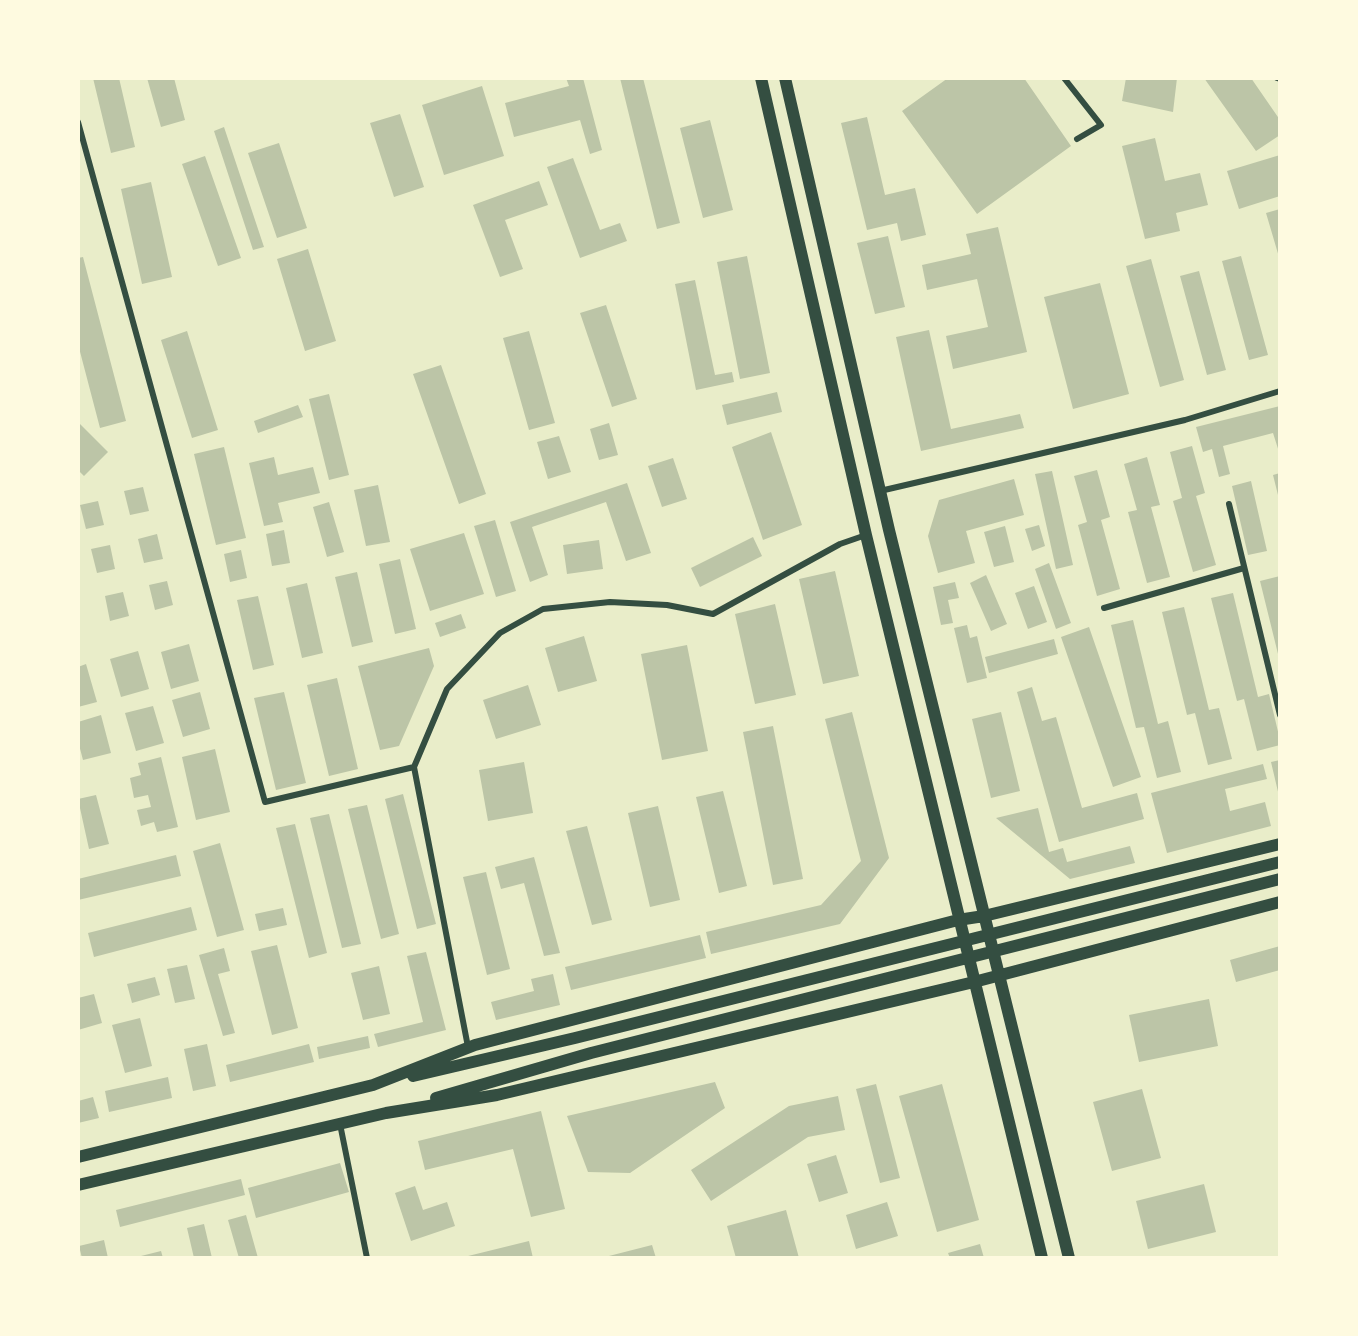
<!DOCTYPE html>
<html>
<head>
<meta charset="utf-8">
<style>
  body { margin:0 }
  #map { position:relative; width:1358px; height:1336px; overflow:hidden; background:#e9edc9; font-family:Signika,sans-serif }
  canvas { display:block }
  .frame { position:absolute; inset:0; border:80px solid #fefae0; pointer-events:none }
</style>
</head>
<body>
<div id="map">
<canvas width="1358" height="1336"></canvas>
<div class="frame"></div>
</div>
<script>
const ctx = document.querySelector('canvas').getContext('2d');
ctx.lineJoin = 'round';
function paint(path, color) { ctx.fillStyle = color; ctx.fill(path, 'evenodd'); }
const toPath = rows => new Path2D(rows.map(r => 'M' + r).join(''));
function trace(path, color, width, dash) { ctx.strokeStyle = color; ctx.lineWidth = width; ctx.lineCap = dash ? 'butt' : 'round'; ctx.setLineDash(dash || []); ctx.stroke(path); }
paint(toPath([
  [93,78,119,78,135,147,111,153],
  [147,78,174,78,185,120,161,127],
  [566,78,583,78,602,150,590,154,580,120,514,137,505,103,569,86],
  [620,78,643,78,680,223,657,229],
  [948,78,1024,78,1071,146,977,214,902,111],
  [1126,78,1177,78,1173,112,1122,101],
  [1204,78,1251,78,1280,120,1280,135,1256,151],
  [482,86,504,156,444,175,422,105],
  [400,114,424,187,394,197,370,123],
  [867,117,885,195,915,188,926,235,901,241,897,223,867,230,841,123],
  [710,120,733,210,703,218,680,128],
  [224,127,264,247,253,250,214,131],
  [1155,138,1165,181,1200,173,1208,205,1176,213,1180,231,1145,239,1122,146],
  [279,143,307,228,277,238,248,153],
  [1280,155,1280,196,1239,209,1227,171],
  [205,156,241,258,218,266,182,164],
  [573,158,600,230,620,223,627,241,580,258,547,167],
  [539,181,548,205,505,220,523,269,500,277,473,205],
  [151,182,172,277,142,284,121,189],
  [1280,209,1280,257,1279,257,1266,213],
  [998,227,1027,352,953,369,946,336,988,327,977,279,927,290,922,265,971,254,966,234],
  [888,236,905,307,875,314,857,243],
  [308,249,336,341,305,351,277,259],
  [747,256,770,373,740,379,717,262],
  [1241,256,1268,355,1249,360,1222,261],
  [83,257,126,421,100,428,78,344,78,258],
  [1151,259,1184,380,1160,387,1126,266],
  [1199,271,1226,370,1207,375,1180,276],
  [695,280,715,375,732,372,734,382,696,390,675,284],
  [1100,283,1129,394,1073,409,1044,297],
  [606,305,637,399,612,407,580,313],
  [929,330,951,429,1020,414,1024,428,921,451,896,337],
  [187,331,218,430,192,438,161,340],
  [529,331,555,423,529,430,503,338],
  [441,365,486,494,459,504,413,374],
  [777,392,782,412,727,425,722,405],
  [329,394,349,475,329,480,309,399],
  [298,405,303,417,258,433,254,421],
  [1280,406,1280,455,1273,433,1223,446,1230,474,1219,477,1212,449,1203,452,1196,427],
  [78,422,108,452,84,476,78,470],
  [609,423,618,455,599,460,590,429],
  [771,432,802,525,763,540,732,447],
  [559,436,571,472,548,479,537,442],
  [1192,446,1205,493,1196,496,1216,565,1193,572,1173,501,1182,498,1170,452],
  [224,447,246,538,216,545,194,454],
  [274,457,278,475,313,467,320,493,278,503,283,522,264,526,249,463],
  [1147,457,1160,505,1151,507,1170,577,1147,583,1128,512,1137,510,1124,464],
  [673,458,687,499,662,507,648,466],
  [1097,470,1110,517,1101,520,1120,589,1097,596,1078,525,1087,522,1074,476],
  [1052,471,1073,565,1056,569,1035,474],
  [1280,473,1280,498,1279,499,1273,475],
  [1014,479,1024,515,966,531,975,563,938,573,928,536,939,500],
  [1251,481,1267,551,1248,555,1232,486],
  [627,483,651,553,626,561,606,502,532,527,548,575,530,582,510,522],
  [378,485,390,542,366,546,354,490],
  [143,487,149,511,130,515,124,491],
  [98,501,104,525,86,529,80,505],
  [329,502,344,552,327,557,313,507],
  [495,520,516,591,496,597,474,526],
  [1039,525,1045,546,1032,551,1025,529],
  [1005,526,1014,562,994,567,984,532],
  [284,530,290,563,272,566,266,534],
  [464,533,484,594,430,611,410,549],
  [157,534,163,559,144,563,138,539],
  [753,537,762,556,700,587,691,568],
  [599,540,603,569,567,574,563,545],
  [110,545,115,569,97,573,91,549],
  [241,550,247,578,230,582,224,554],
  [400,559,416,629,395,634,379,564],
  [1049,563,1071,623,1056,629,1035,569],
  [835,571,859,676,823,684,799,579],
  [357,572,373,642,352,647,335,577],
  [986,575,1007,624,991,631,970,583],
  [1280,576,1280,658,1279,658,1260,581],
  [167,581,173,605,155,610,149,585],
  [955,582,959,598,948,600,953,623,941,625,933,587],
  [307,583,323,653,302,658,286,588],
  [1034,586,1047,622,1028,629,1015,593],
  [123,592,129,616,110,621,105,596],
  [1233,593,1258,697,1269,694,1280,740,1280,745,1257,751,1244,699,1237,701,1211,598],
  [258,596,274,665,253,670,237,600],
  [775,604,796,695,755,704,735,614],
  [1184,607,1209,710,1219,708,1232,759,1208,765,1195,713,1187,715,1162,612],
  [461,614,466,628,440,637,435,623],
  [1133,620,1158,724,1168,721,1181,772,1157,778,1144,727,1136,728,1111,625],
  [967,625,970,638,977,636,987,678,967,683,954,628],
  [1089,627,1141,777,1113,787,1061,637],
  [584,636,597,681,558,692,545,648],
  [1054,639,1058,654,989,673,985,657],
  [189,644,199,681,171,689,161,652],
  [687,645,708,751,662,760,641,654],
  [429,648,434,666,399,746,380,750,358,666],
  [138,651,149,689,121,697,110,659],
  [86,664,97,702,78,707,78,667],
  [337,678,358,769,329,776,307,685],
  [528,685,541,725,496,739,483,700],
  [1032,687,1042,721,1056,717,1082,808,1137,793,1144,819,1059,842,1017,692],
  [200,692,210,729,183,737,172,700],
  [284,692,306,783,276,790,254,698],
  [153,706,164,743,136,751,125,713],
  [852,712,889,858,840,924,711,954,706,932,821,905,861,861,825,719],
  [1001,712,1020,791,991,798,972,719],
  [101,715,111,753,83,760,78,741,78,722],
  [773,726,803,879,773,885,743,732],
  [215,749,230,812,196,820,182,757],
  [161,757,178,827,157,832,154,822,141,826,137,810,151,807,148,795,134,798,130,778,141,775,138,763],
  [1280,760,1280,796,1279,796,1271,762],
  [524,762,533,813,488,821,479,770],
  [1263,764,1267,779,1225,789,1230,811,1265,802,1271,826,1167,853,1151,793],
  [723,791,747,886,719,893,696,797],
  [403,794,436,924,417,929,385,799],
  [96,795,109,844,89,849,78,799],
  [367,805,399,934,381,939,348,809],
  [658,806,680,900,650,907,628,813],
  [1038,808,1049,852,1063,848,1067,862,1130,846,1135,863,1070,879,996,818],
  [329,814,361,944,342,948,310,818],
  [295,824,327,953,309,958,276,828],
  [587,826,612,920,592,925,566,831],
  [220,843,244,930,217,937,193,851],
  [176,855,181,876,78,900,78,879],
  [534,857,560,953,544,956,524,883,501,889,495,867],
  [486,872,510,969,487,975,463,877],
  [191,907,197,930,94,957,88,933],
  [283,908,287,925,259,931,255,914],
  [700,935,706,958,571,990,565,967],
  [277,945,298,1028,272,1035,251,951],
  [1280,946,1280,970,1236,982,1230,960],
  [224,948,230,971,218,974,235,1033,223,1036,199,955],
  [426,952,446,1030,378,1047,374,1034,423,1022,407,956],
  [187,965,195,999,175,1003,167,969],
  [379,966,390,1014,363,1020,351,973],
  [553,974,560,1005,496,1020,491,1002,534,991,531,979],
  [155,977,160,995,132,1003,127,984],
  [94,994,102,1023,78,1030,78,998],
  [1209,999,1218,1046,1139,1062,1129,1015],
  [140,1018,152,1066,125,1073,112,1025],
  [368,1036,370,1048,319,1059,317,1047],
  [207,1044,216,1086,193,1091,184,1049],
  [309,1044,314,1062,230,1082,226,1065],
  [168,1077,172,1098,109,1112,105,1091],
  [715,1082,725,1108,630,1173,588,1172,567,1116],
  [876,1084,900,1178,880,1183,856,1089],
  [942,1084,979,1220,937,1232,899,1096],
  [1142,1089,1161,1158,1112,1171,1093,1102],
  [838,1096,845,1130,808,1137,711,1201,691,1170,789,1106],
  [93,1097,99,1118,78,1123,78,1101],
  [541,1111,565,1209,531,1217,513,1149,425,1170,418,1141],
  [836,1155,848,1193,819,1202,807,1164],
  [340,1163,349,1192,256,1218,248,1188],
  [241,1179,245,1195,120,1227,116,1210],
  [1204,1184,1216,1232,1148,1249,1136,1201],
  [415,1186,423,1210,447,1202,455,1226,411,1241,395,1193],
  [887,1202,898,1236,856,1249,846,1215],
  [786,1210,799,1258,736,1258,727,1226],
  [246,1215,258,1258,239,1258,228,1220],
  [204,1224,212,1258,194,1258,187,1228],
  [104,1240,108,1258,82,1258,79,1246],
  [529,1241,533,1258,464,1258,464,1257],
  [980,1244,984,1258,950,1258,948,1253],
  [652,1245,656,1258,606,1258,605,1257],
  [161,1251,163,1258,141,1258,141,1256]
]), '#bcc5a7');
trace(toPath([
  [1064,78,1101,125,1077,139],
  [1277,78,1280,79],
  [78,122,265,802,414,767],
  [880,491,1185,420,1280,391],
  [1229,504,1280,715],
  [1104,608,1244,568],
  [468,1047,414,767,447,689,500,633,543,609,610,602,667,605,713,614,840,544,866,535],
  [340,1124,367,1258]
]), '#344e41', 6);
trace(toPath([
  [761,78,866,535,1042,1258],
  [785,78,889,530,1069,1258],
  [413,1076,575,1038,1280,862],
  [436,1098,591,1053,1280,879],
  [78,1157,373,1085,475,1045,958,920,984,916,1280,844],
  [78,1185,386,1113,497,1095,974,982,1280,902]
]), '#344e41', 12);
</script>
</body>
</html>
